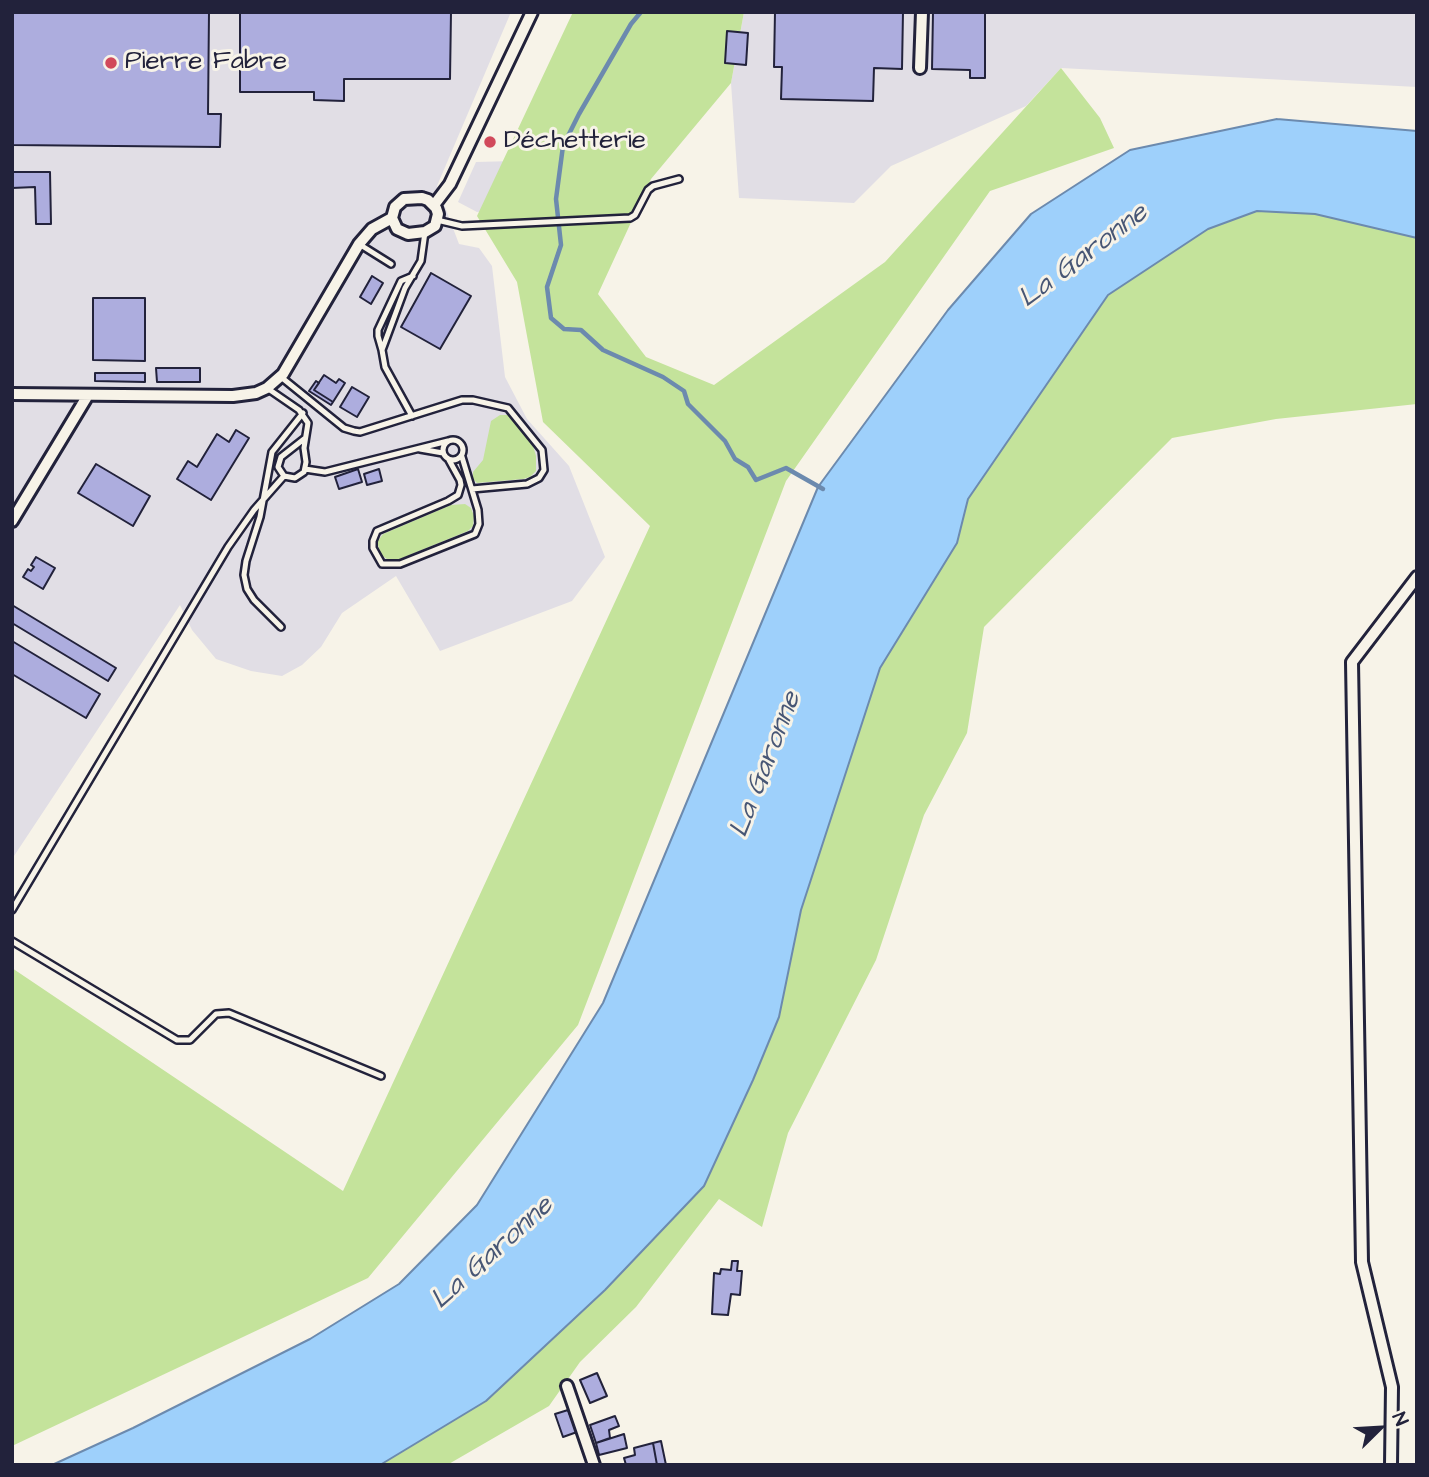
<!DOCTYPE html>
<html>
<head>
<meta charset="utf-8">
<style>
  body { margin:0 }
  #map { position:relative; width:1429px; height:1477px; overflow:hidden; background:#f7f3e8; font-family:"Architects Daughter",sans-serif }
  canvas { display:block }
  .frame { position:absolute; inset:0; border:14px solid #22223b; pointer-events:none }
  .north { position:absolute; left:1345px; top:1393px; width:70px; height:70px; -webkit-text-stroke:5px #f7f3e8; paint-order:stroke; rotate:66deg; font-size:19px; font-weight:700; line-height:28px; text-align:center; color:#22223b }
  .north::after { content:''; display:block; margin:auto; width:24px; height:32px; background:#22223b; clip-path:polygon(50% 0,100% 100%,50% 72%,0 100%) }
</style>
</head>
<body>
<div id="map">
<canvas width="1429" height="1477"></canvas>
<div class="frame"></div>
<div class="north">N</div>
</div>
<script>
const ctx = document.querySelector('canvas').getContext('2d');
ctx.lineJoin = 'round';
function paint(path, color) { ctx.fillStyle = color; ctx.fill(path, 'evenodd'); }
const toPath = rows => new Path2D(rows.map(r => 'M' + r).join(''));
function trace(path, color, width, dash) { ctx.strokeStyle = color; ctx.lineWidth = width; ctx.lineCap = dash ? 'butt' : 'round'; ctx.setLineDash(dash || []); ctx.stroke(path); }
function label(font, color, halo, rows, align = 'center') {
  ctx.font = font + ' "Architects Daughter",sans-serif'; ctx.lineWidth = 6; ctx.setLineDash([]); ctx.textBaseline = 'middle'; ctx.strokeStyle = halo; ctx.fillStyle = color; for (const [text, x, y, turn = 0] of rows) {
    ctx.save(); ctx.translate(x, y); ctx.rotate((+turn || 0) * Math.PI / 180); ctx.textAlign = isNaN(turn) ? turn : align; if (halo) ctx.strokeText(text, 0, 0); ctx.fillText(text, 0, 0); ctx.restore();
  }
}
paint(toPath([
  [12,12,511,12,437,186,459,244,479,248,492,266,505,377,527,419,569,466,605,557,572,601,440,651,396,576,342,613,321,647,302,665,282,676,251,671,216,659,192,630,180,605,12,859],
  [744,12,1417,12,1417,87,1061,68,1026,106,891,166,854,203,739,198,731,83],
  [514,161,517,209,477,212,458,202,476,162]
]), '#e1dee5');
paint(toPath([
  [573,12,744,12,731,83,651,179,598,294,646,357,714,385,885,262,1061,68,1100,118,1114,148,990,191,786,481,578,1025,368,1278,12,1446,12,968,343,1191,650,526,543,422,517,282,477,216],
  [1257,211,1315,214,1417,238,1417,404,1276,419,1172,438,984,627,967,733,924,815,876,960,788,1133,762,1227,719,1199,636,1307,580,1362,549,1406,447,1465,380,1465,486,1401,605,1290,704,1186,753,1080,779,1017,801,910,880,668,957,543,968,499,1108,295,1208,229],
  [500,415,508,415,532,442,536,456,536,471,530,477,523,479,477,483,473,479,473,472,483,460,491,421],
  [465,504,471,508,474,516,473,526,468,531,397,560,387,559,381,555,377,542,383,534,451,505]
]), '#c4e39b');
const water = toPath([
  [1277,119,1417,131,1417,238,1315,214,1257,211,1208,229,1108,295,968,499,957,543,880,668,801,910,779,1017,753,1080,704,1186,605,1290,486,1401,380,1465,52,1465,133,1428,310,1339,399,1284,477,1205,603,1003,818,487,948,310,1031,214,1130,150,1277,119]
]);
paint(water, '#9ed0fb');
trace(water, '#6c8aae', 2);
trace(toPath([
  [641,12,631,24,579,114,563,146,556,199,561,245,547,287,551,318,564,329,581,330,603,350,663,377,684,391,688,404,725,441,735,459,748,467,756,480,786,468,823,489]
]), '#6c8aae', 4.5);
const building = toPath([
  [12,12,209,12,208,114,221,114,220,147,12,145,12,12],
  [240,12,451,12,450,79,344,79,344,101,314,100,314,92,240,92,240,12],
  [775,12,903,12,902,69,874,68,873,101,781,99,782,67,774,67,775,12],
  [933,12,985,12,985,78,970,78,970,70,932,69,933,12],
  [727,31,748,33,746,65,725,63,727,31],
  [12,172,50,172,51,224,36,224,35,187,12,188,12,172],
  [431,273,471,296,440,349,401,327,431,273],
  [372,276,383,283,371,304,360,297,372,276],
  [93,298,145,298,145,361,93,360,93,298],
  [156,368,200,368,200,382,157,382,156,368],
  [95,373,145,373,145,382,95,381,95,373],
  [324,375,336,383,339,379,345,383,333,402,314,390,324,375],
  [316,381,319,383,314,390,333,402,331,405,309,391,316,381],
  [352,387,369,397,357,417,340,407,352,387],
  [236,430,249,438,211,500,177,479,188,461,197,467,217,434,229,442,236,430],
  [96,464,150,496,133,526,78,493,96,464],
  [358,469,362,482,339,489,335,477,358,469],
  [379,469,382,481,367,485,364,474,379,469],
  [36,557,55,568,43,589,23,577,28,569,31,571,34,567,31,565,36,557],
  [12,605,116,668,108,681,12,623,12,605],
  [12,641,100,694,86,718,12,674,12,641],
  [732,1261,738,1261,737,1271,742,1271,740,1295,731,1294,728,1315,712,1314,714,1273,720,1274,721,1269,731,1270,732,1261],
  [597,1373,607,1396,590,1403,580,1380,597,1373],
  [568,1410,577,1432,563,1437,555,1414,568,1410],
  [615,1416,619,1426,609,1430,610,1438,596,1443,590,1425,615,1416],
  [624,1434,627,1448,599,1455,596,1443,624,1434],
  [661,1441,666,1465,657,1465,653,1443,661,1441],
  [653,1443,657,1465,626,1465,624,1458,635,1455,634,1448,653,1443]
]);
paint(building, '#adadde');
trace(building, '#22223b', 2);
const lane = toPath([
  [437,220,462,226,630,218,635,215,648,190,653,186,679,179],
  [359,244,391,264],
  [382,350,378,336,378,330,401,281,413,276],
  [281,377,344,428,354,431,360,432,462,400,473,400,508,408,542,450,544,470,539,478,527,484,472,489],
  [267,388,299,410,308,423,304,448,306,462,304,472,295,478,284,476,278,467,281,457,304,439],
  [412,416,385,367,382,350,405,288,421,261,425,232],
  '443 450a10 10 0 1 1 20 0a10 10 0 1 1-20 0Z',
  [420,449,443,453],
  [449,460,460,480,461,485,458,495,448,501,377,531,373,541,373,548,382,564,400,564,475,534,479,524,478,510,462,457],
  [305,469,325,472,448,441],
  [281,627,254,600,247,589,244,575,246,561,260,517,272,452,303,413],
  [12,910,228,547,254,510,284,476],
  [12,941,177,1040,190,1040,216,1014,229,1013,381,1076]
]);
const street = toPath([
  [920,68,922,12],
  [422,198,428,200,436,208,438,214,435,226,425,232,408,234,397,229,392,218,395,207,404,199,422,198],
  [434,205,450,184,532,12],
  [12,394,233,396,256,393,267,388,283,374,359,244,372,229,392,218],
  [12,521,88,395],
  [567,1386,594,1465],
  [1391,1465,1392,1387,1362,1262,1352,662,1417,577]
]);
trace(lane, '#22223b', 10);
trace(street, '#22223b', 16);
trace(lane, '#f7f3e8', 5);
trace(street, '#f7f3e8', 10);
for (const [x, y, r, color] of [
  [111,63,7,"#d1495b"],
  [490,142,7,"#d1495b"]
]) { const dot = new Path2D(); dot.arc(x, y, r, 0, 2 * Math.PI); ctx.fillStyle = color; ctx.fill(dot); trace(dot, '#f7f3e8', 2.5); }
label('26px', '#22223b', '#f7f3e8', [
  ["Pierre Fabre",125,63],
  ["Déchetterie",504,142]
], 'left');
label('italic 28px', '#475675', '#f7f3e8', [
  ["La Garonne",1084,257,-37],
  ["La Garonne",767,765,-69],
  ["La Garonne",493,1254,-42]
]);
</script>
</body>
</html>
